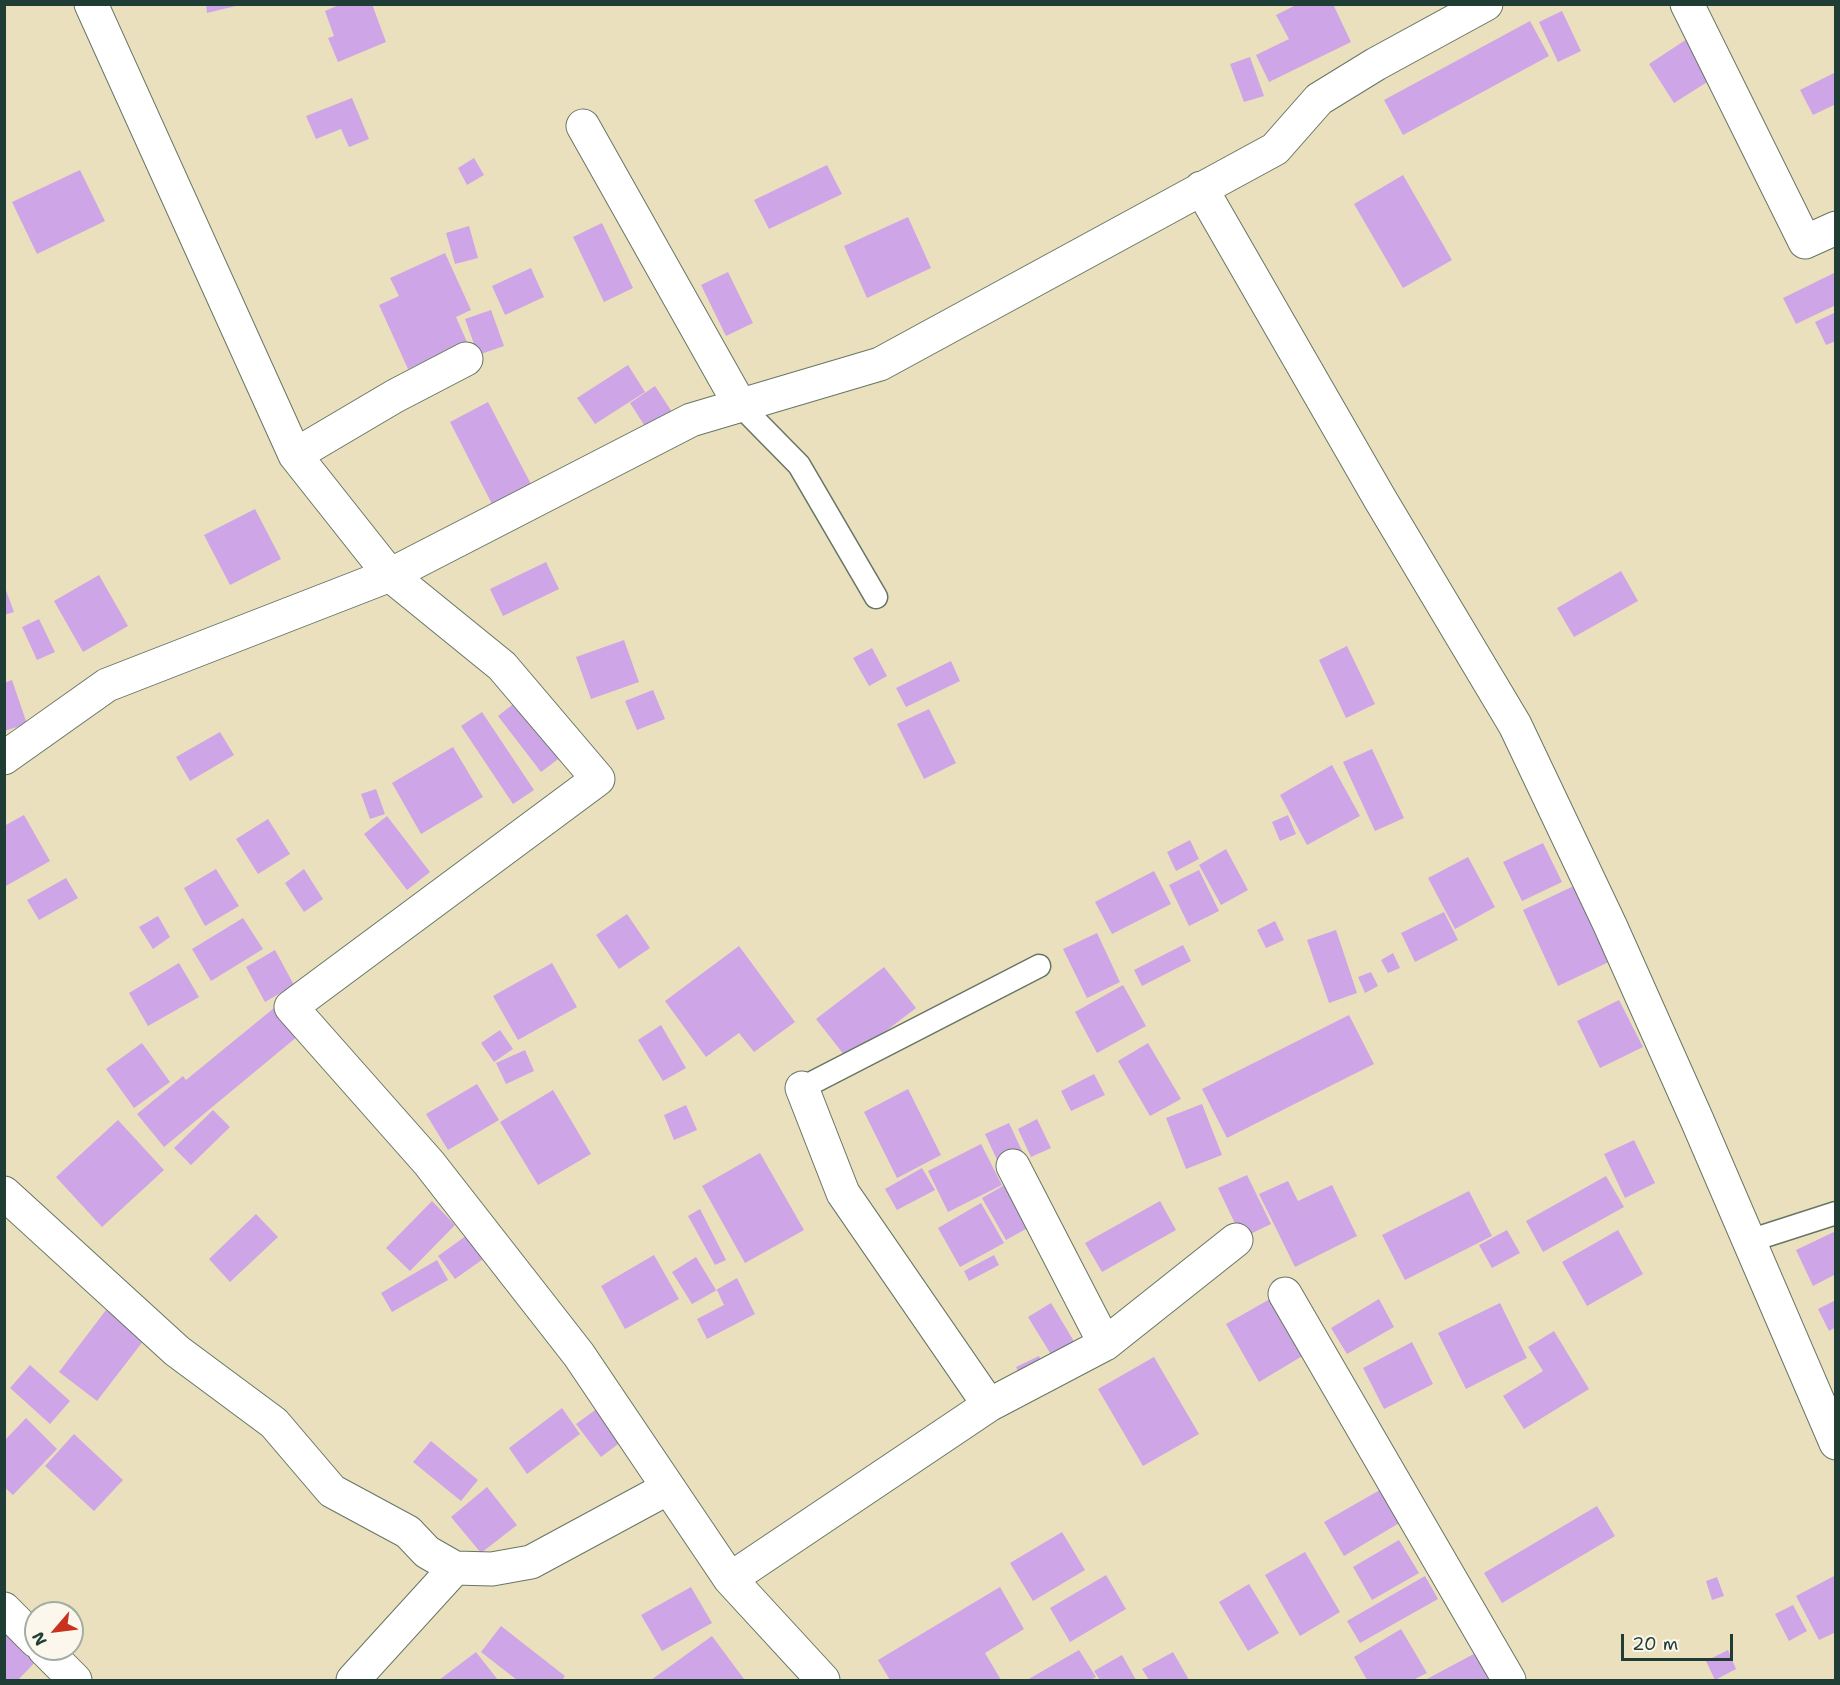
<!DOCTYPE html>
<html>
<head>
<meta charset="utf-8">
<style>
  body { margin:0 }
  #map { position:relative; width:1840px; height:1685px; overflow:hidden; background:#ebe0bd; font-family:"Shantell Sans",sans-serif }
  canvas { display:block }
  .frame { position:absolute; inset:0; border:6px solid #1f3d34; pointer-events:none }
  .north { position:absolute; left:24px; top:1601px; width:60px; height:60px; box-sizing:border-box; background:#fbf7ec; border:2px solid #a3ada2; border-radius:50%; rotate:242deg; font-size:16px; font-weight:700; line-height:24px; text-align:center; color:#1f3d34 }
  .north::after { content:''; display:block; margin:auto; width:21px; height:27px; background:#c8321e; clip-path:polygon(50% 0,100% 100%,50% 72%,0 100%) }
  .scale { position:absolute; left:1621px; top:1634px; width:112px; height:27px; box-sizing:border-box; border:3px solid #1f3d34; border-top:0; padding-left:8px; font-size:18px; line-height:21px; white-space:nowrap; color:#1f3d34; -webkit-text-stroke:4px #fbf7ec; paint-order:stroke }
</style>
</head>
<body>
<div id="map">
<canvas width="1840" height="1685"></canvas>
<div class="frame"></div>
<div class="north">N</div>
<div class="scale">20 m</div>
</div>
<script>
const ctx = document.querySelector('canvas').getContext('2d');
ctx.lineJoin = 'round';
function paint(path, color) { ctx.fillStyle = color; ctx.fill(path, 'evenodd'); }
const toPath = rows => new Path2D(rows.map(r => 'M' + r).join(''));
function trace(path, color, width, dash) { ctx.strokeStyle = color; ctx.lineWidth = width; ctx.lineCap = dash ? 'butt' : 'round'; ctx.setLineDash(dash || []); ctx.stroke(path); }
paint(toPath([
  [206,4,240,4,240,5,207,13],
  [341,4,372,4,386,42,338,62,328,38,334,36,325,11],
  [1298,4,1333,4,1351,42,1269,82,1256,55,1289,39,1276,15],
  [1562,11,1581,51,1558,62,1539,22],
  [1530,21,1549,56,1403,135,1384,100],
  [1687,39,1712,79,1674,103,1649,64],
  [1250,57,1264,96,1244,102,1230,64],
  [1836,72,1836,104,1813,115,1800,90],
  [352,98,369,139,349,147,341,129,316,139,306,116],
  [474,158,484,175,467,185,458,168],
  [827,165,842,194,769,229,754,200],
  [80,170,105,221,37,254,12,202],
  [1403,175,1452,260,1403,288,1354,204],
  [908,217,931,268,867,298,844,246],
  [602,223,633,288,604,302,573,237],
  [469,226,478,258,455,264,446,233],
  [445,253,471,310,456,317,467,342,408,369,379,305,399,296,390,278],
  [531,268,544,297,505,315,492,286],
  [728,272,753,323,726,336,701,285],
  [1834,273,1836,277,1836,305,1796,324,1783,298],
  [491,310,504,346,478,355,465,319],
  [1836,312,1836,341,1826,345,1815,322],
  [628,365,645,392,595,424,577,398],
  [655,386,674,415,648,431,630,403],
  [488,402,532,486,493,506,450,422],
  [255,509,281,559,230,585,204,535],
  [546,562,559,589,503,616,490,589],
  [1621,571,1638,601,1574,637,1557,608],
  [99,575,128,626,83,652,54,601],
  [4,585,14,612,4,615],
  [39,619,55,652,37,660,22,627],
  [624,640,639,682,591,699,576,657],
  [1347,646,1375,704,1346,718,1319,660],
  [872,648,887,676,869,686,853,658],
  [951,661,960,681,906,707,896,688],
  [12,680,27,724,4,731,4,683],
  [653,690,665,719,637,730,625,701],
  [521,698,565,754,541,772,498,716],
  [929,709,956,763,924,779,897,724],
  [482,712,534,790,513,804,461,726],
  [220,732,234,755,190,781,176,757],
  [453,747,483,797,421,834,392,783],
  [1372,749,1404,818,1375,831,1343,762],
  [1332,765,1360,816,1307,845,1280,795],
  [376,789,385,814,370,819,361,794],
  [24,815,50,861,4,887,4,826],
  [1288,815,1296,834,1280,841,1272,822],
  [387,816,430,872,407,890,364,834],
  [268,819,290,854,258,874,236,839],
  [1190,840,1199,859,1176,871,1167,852],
  [1543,843,1562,882,1522,901,1503,862],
  [1226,849,1248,890,1221,905,1199,865],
  [1468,857,1495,907,1455,929,1428,878],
  [216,869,239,906,205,926,184,888],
  [304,869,323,899,304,912,285,883],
  [1199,870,1219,911,1189,926,1169,885],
  [1154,871,1171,904,1112,934,1095,902],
  [66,878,78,898,39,920,27,900],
  [1578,884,1613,960,1558,986,1523,910],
  [1444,912,1458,940,1415,962,1401,933],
  [627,914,650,948,619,969,596,935],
  [158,916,170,937,153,949,139,927],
  [243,918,263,949,211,981,192,949],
  [1275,921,1284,940,1266,948,1257,930],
  [1336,930,1357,993,1329,1003,1307,940],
  [1097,933,1120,982,1087,998,1063,949],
  [1183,945,1191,961,1142,986,1134,970],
  [739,946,795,1022,754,1052,739,1033,706,1057,665,1001],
  [275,950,294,985,265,1002,246,967],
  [1393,953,1400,968,1388,973,1381,960],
  [179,963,199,997,148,1026,129,993],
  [552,963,577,1007,518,1040,493,996],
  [884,967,916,1008,848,1060,816,1019],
  [1371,972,1378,986,1365,993,1358,977],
  [1123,985,1146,1026,1097,1053,1075,1012],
  [1619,1000,1643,1047,1600,1068,1577,1021],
  [274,1008,298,1036,164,1147,137,1114,183,1076,186,1080],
  [1349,1015,1374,1064,1227,1138,1202,1089],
  [661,1025,686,1068,663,1081,638,1040],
  [500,1030,513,1049,494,1062,481,1043],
  [142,1043,170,1082,134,1108,106,1069],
  [1148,1043,1181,1099,1150,1116,1118,1061],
  [525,1050,534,1071,506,1084,496,1063],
  [1094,1074,1105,1095,1071,1111,1061,1091],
  [477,1084,499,1120,448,1150,426,1114],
  [908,1089,941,1155,897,1178,864,1112],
  [553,1090,591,1154,538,1185,500,1122],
  [1202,1104,1222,1155,1186,1169,1166,1118],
  [686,1105,697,1130,674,1140,664,1115],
  [213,1110,230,1127,191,1165,174,1148],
  [1037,1119,1051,1148,1031,1157,1018,1129],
  [118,1120,164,1170,102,1227,56,1177],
  [1009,1123,1023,1153,999,1164,985,1134],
  [1634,1140,1655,1183,1625,1198,1604,1154],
  [981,1144,1002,1185,948,1212,928,1171],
  [760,1153,804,1230,745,1263,702,1186],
  [922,1168,935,1190,897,1210,885,1189],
  [1247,1175,1271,1224,1242,1238,1218,1188],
  [1606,1176,1624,1207,1543,1252,1526,1221],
  [1288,1181,1298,1201,1332,1185,1357,1236,1295,1267,1259,1194],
  [1008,1183,1033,1225,1006,1240,982,1198],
  [1469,1191,1492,1236,1405,1280,1382,1235],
  [432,1201,455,1225,410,1271,386,1248],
  [1160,1201,1176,1230,1102,1272,1085,1243],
  [981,1203,1004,1243,960,1267,938,1228],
  [700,1209,726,1260,715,1265,688,1216],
  [256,1214,278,1237,230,1282,209,1259],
  [1507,1230,1520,1253,1492,1268,1479,1245],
  [1618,1230,1643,1274,1587,1306,1562,1262],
  [1836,1231,1836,1274,1813,1286,1796,1250],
  [470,1233,486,1257,455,1279,438,1256],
  [654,1255,679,1299,625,1329,601,1286],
  [994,1255,999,1265,969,1281,964,1271],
  [696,1257,716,1290,737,1278,755,1314,707,1339,697,1319,724,1305,717,1290,692,1304,672,1272],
  [437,1260,448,1280,392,1312,381,1293],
  [1277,1295,1309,1352,1259,1382,1226,1324],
  [1379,1299,1394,1327,1347,1354,1331,1328],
  [1836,1300,1836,1327,1829,1331,1818,1309],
  [1051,1303,1078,1348,1055,1361,1028,1317],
  [1500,1303,1527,1358,1466,1389,1438,1333],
  [106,1310,144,1340,97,1401,59,1372],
  [1554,1331,1589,1389,1524,1429,1503,1396,1543,1371,1528,1347],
  [1412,1342,1433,1384,1384,1409,1363,1368],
  [1039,1356,1046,1370,1023,1382,1016,1367],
  [1154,1357,1199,1434,1143,1466,1098,1389],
  [30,1365,70,1401,50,1424,10,1388],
  [562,1408,580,1434,527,1474,509,1448],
  [598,1408,622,1441,601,1457,576,1424],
  [26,1418,57,1449,13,1495,4,1487,4,1441],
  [74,1434,123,1480,94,1511,45,1466],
  [431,1441,478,1480,461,1501,413,1462],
  [1392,1483,1411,1516,1344,1556,1324,1522],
  [487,1487,517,1525,481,1553,451,1517],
  [1597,1506,1615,1536,1502,1603,1484,1573],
  [1062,1532,1085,1570,1033,1601,1010,1563],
  [1399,1540,1419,1573,1372,1600,1353,1567],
  [1305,1552,1340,1612,1300,1636,1265,1575],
  [1106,1575,1126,1609,1070,1642,1050,1608],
  [1836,1575,1836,1632,1819,1640,1796,1596],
  [1425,1576,1438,1599,1360,1643,1347,1621],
  [1717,1577,1724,1596,1712,1600,1706,1581],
  [1249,1584,1279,1633,1248,1651,1219,1602],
  [691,1587,712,1623,662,1651,641,1615],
  [1000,1587,1024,1629,985,1653,1001,1680,890,1680,878,1660],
  [1793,1605,1807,1631,1789,1641,1775,1614],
  [501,1626,565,1676,562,1680,517,1680,481,1652],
  [12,1627,41,1656,18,1680,4,1680,4,1635],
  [1401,1629,1427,1673,1413,1680,1367,1680,1354,1657],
  [712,1636,744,1679,742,1680,651,1680],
  [1483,1649,1501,1680,1425,1680],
  [1079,1650,1096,1677,1090,1680,1027,1680],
  [1728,1650,1736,1669,1715,1680,1706,1661],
  [476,1652,498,1680,439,1680],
  [1173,1652,1189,1680,1149,1680,1142,1669],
  [1122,1655,1136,1680,1100,1680,1094,1671]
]), '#cea5e6');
const lane = toPath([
  [740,405,799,465,876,597],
  [802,1088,1039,966],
  [1749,1241,1836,1213]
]);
const street = toPath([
  [91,4,295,455,390,575,502,666,598,779,291,1007,429,1163,579,1355,730,1579,823,1680],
  [1687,4,1805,242,1836,228],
  [583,126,740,405],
  [1201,188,1380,499,1515,725,1610,925,1697,1120,1836,1443],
  [295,455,395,396,466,359],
  [4,758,107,685,390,575,691,420,880,364,1275,149,1319,99,1376,64,1486,4],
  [802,1088,843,1193,989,1405],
  [1013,1166,1105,1344],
  [4,1193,177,1351,274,1423,332,1491,408,1532,427,1552,455,1568,492,1569,531,1562,668,1488],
  [1285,1294,1509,1680],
  [730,1579,989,1405,1105,1344,1236,1240],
  [4,1609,36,1641],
  [44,1649,75,1680],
  [353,1680,455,1568]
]);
trace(lane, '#667664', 25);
trace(street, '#667664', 35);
trace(lane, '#fff', 22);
trace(street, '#fff', 33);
</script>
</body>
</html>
